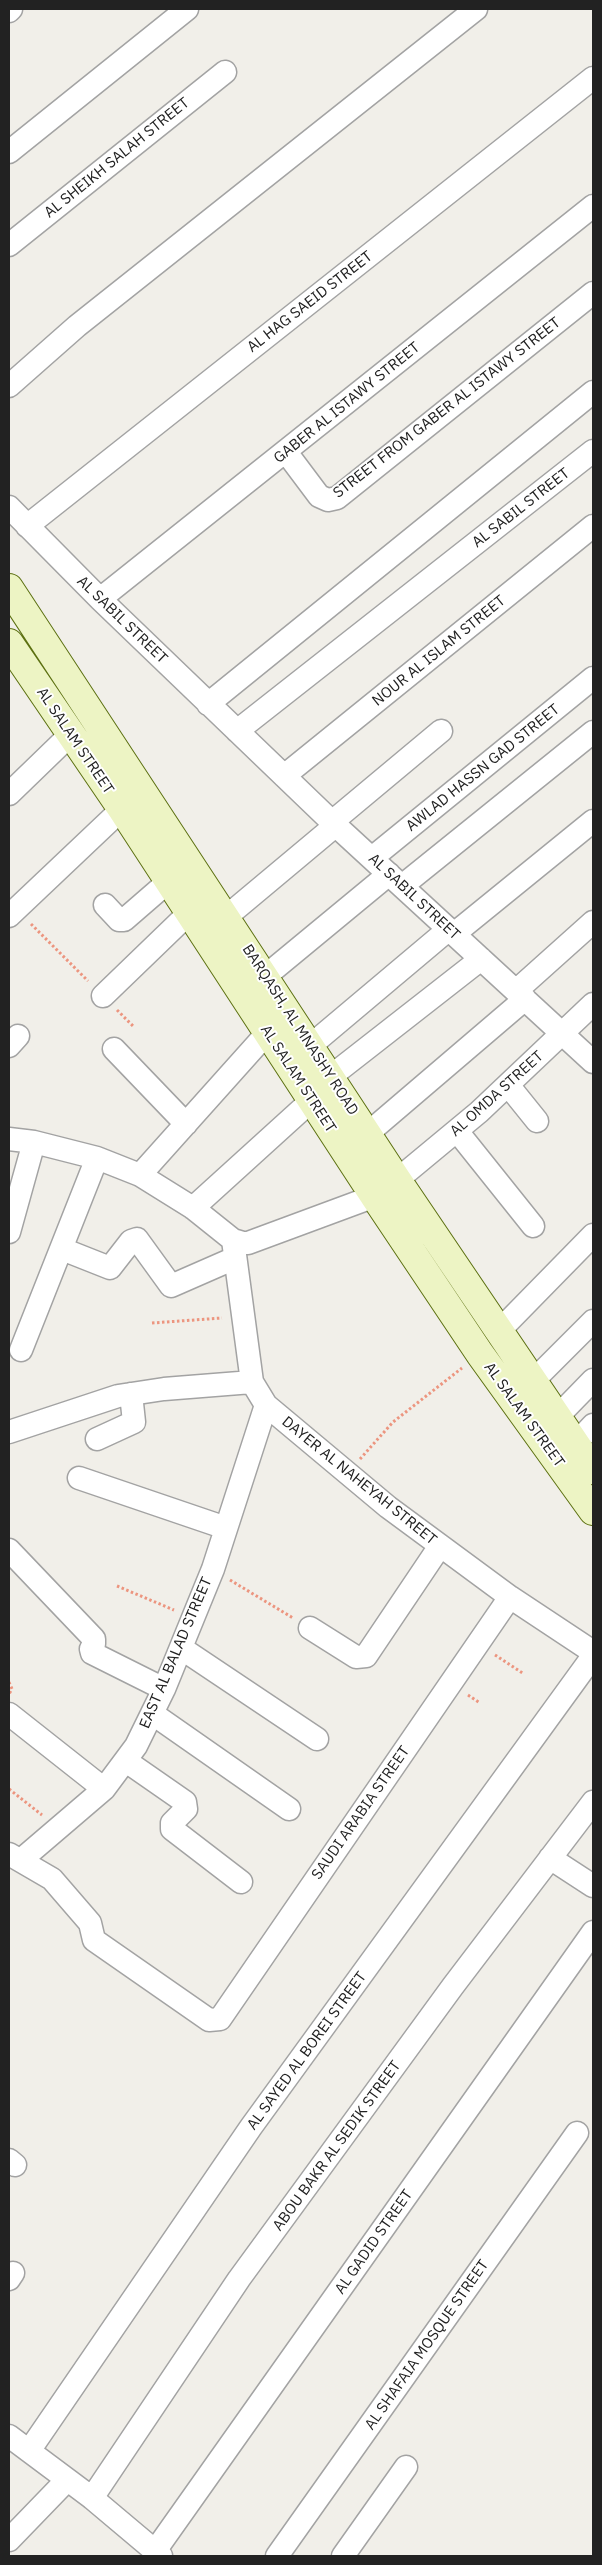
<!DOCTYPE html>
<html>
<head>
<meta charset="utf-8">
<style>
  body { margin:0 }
  #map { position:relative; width:602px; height:2565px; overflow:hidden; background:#f1efe9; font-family:"IBM Plex Sans",sans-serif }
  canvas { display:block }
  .frame { position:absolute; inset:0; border:10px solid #222; pointer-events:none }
</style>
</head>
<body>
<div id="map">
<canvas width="602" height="2565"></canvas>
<div class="frame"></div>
</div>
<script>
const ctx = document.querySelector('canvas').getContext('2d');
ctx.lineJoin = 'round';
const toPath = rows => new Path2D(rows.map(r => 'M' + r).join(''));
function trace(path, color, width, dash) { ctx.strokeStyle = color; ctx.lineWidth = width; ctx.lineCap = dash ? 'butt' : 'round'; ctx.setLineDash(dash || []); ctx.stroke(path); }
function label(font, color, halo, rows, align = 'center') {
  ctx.font = font + ' "IBM Plex Sans",sans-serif'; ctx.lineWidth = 4; ctx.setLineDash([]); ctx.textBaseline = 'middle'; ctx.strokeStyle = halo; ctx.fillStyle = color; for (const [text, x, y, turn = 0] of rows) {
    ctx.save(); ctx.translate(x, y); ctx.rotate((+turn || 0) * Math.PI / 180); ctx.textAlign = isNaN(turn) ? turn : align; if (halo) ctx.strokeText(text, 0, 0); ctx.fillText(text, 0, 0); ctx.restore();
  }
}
const street = toPath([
  [9,11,11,9],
  [9,152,187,9],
  [9,245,225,72],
  [9,386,77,326,476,9],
  [286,452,319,496,328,500,337,498,593,293],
  [9,507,100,599,332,822,593,1062],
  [27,526,593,78],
  [100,599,593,206],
  [208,704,593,392],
  [237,731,593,451],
  [284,776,593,526],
  [9,794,71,734],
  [332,822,441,731],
  [372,858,593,678],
  [402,886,593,732],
  [105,905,119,920,124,920,169,881],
  [9,916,122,809],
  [226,917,336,825],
  [454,934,593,821],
  [251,988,389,874],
  [516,991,593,922],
  [103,996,189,913],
  [9,1046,18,1036],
  [310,1046,449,929],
  [114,1049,186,1124],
  [330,1077,481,959],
  [508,1085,537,1121],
  [457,1131,533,1226],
  [367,1134,525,999],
  [9,1139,34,1142,97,1158,140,1175,193,1208,233,1240,243,1243,248,1243,402,1186],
  [140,1175,268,1032],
  [397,1180,479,1112,593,1004],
  [193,1208,312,1100],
  [9,1232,34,1142],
  [233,1240,252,1382,266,1405,388,1507,510,1597,593,1652],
  [62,1249,110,1268,131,1241,137,1239,171,1286,235,1258],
  [499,1331,593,1235],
  [21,1350,97,1158],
  [533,1381,593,1321],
  [557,1417,593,1380],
  [9,1432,118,1396,164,1389,252,1382],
  [97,1439,134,1422,131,1394],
  [575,1444,593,1425],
  [79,1478,226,1528],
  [9,1550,94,1639,94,1644,91,1649,92,1653,164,1689],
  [310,1628,356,1657,366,1656,440,1546],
  [181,1648,317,1739],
  [9,1714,104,1789],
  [153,1714,289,1809],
  [126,1761,185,1802,186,1809,172,1823,172,1829,241,1882],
  [9,1854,52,1879,90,1923,94,1940,209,2020,220,2019,510,1597],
  [550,1858,593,1886],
  [21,1860,104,1789,136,1746,164,1689,213,1569,266,1405],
  [9,2160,15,2165],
  [9,2279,13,2273],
  [9,2436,92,2498,161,2556],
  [29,2451,251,2127,593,1656],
  [92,2498,239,2279,453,1986,593,1802],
  [9,2540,67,2480],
  [155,2551,593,1932],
  [277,2556,577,2133],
  [343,2556,406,2467]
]);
const secondary = toPath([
  [9,588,397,1180,593,1470],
  [9,643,122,809,375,1197,480,1354,593,1511]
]);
trace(street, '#a3a3a3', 25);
trace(secondary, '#5c7011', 30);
trace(toPath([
  [31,924,88,981],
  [117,1010,134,1027],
  [152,1323,222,1318],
  [360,1459,393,1422,462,1368],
  [230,1580,293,1618],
  [117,1586,174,1610],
  [495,1655,524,1674],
  [9,1682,12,1689,9,1694],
  [468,1695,480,1703],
  [9,1789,42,1815]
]), '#ec957f', 3, [2.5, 2.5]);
trace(street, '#fff', 22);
trace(secondary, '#edf4c4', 28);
label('15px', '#222', '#fff', [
  ["AL SHEIKH SALAH STREET",117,158,-39],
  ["AL HAG SAEID STREET",310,302,-38],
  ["GABER AL ISTAWY STREET",347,403,-39],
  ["STREET FROM GABER AL ISTAWY STREET",447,408,-38],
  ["AL SABIL STREET",521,508,-38],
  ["AL SABIL STREET",122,620,44],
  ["NOUR AL ISLAM STREET",439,651,-39],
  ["AL SALAM STREET",75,741,56],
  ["AWLAD HASSN GAD STREET",483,768,-39],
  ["AL SABIL STREET",414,897,43],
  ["BARQASH, AL MNASHY ROAD",300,1030,57],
  ["AL SALAM STREET",298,1079,57],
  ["AL OMDA STREET",497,1094,-42],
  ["AL SALAM STREET",524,1415,54],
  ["DAYER AL NAHEYAH STREET",359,1481,39],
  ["EAST AL BALAD STREET",176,1653,-67],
  ["SAUDI ARABIA STREET",361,1813,-55],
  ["AL SAYED AL BOREI STREET",307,2051,-54],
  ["ABOU BAKR AL SEDIK STREET",337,2146,-54],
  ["AL GADID STREET",374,2242,-55],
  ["AL SHAFAIA MOSQUE STREET",427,2345,-55]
]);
</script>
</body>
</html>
